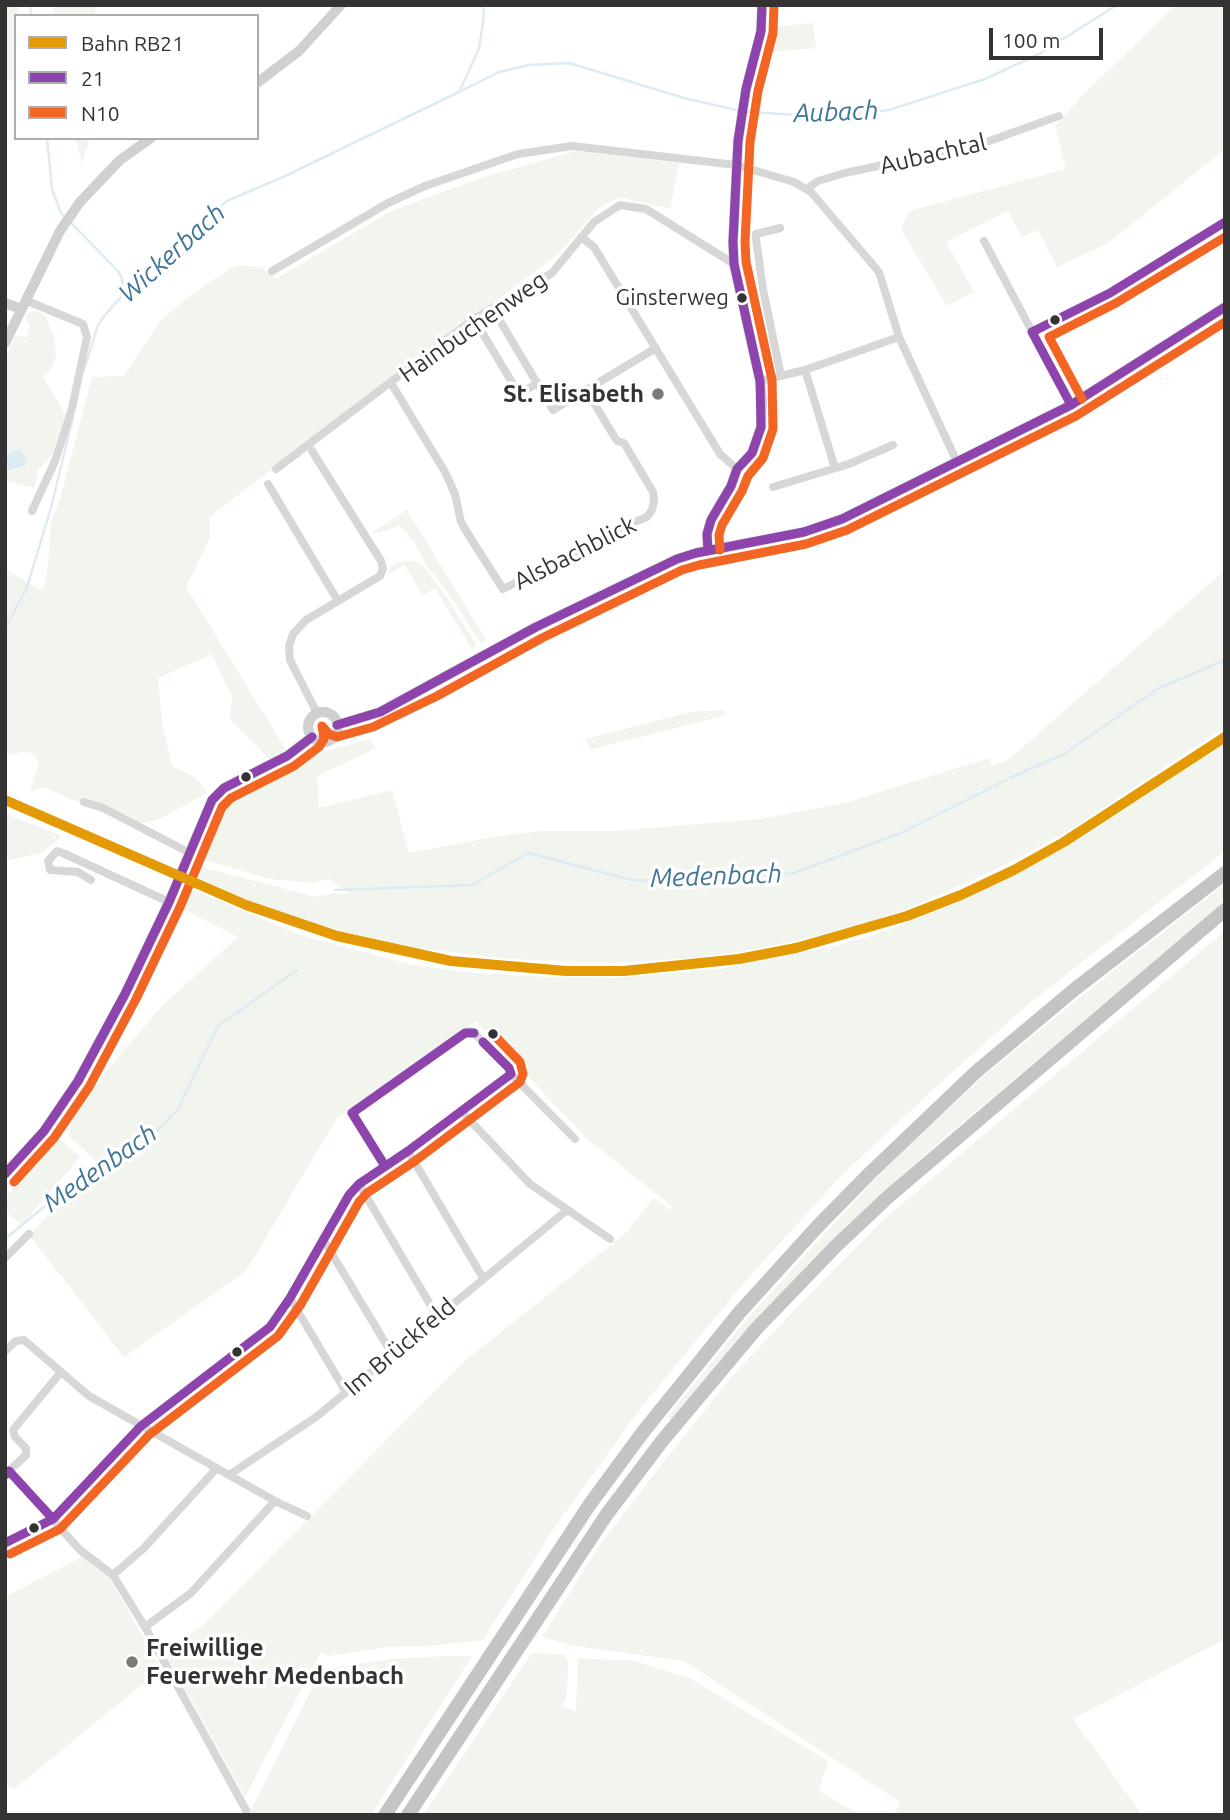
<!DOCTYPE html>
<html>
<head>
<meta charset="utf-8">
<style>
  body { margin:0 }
  #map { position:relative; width:1230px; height:1820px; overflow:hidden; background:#fff; font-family:Ubuntu,sans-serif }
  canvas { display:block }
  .frame { position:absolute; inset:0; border:7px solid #333; pointer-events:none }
  .legend { position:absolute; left:14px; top:14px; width:245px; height:126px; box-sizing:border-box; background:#fff; border:2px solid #adadad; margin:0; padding:9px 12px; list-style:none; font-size:21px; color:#333 }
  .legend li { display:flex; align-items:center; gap:14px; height:35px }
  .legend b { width:35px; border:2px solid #adadad }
  .scale { position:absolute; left:989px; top:28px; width:114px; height:32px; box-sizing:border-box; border:4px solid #333; border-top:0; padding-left:9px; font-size:21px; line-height:24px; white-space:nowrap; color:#333; -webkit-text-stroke:5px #fff; paint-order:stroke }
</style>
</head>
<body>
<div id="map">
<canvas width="1230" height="1820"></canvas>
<div class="frame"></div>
<ul class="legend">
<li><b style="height:9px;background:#e39a05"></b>Bahn RB21</li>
<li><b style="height:9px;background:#8e44ad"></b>21</li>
<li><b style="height:9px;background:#f26522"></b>N10</li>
</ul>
<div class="scale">100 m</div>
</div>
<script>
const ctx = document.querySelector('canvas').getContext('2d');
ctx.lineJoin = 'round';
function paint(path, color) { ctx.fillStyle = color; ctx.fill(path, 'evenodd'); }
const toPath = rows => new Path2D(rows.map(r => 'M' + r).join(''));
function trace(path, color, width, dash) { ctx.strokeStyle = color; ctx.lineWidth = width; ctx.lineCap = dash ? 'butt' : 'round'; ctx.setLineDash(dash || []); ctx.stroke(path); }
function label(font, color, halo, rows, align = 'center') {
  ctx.font = font + ' Ubuntu,sans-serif'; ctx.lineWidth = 7; ctx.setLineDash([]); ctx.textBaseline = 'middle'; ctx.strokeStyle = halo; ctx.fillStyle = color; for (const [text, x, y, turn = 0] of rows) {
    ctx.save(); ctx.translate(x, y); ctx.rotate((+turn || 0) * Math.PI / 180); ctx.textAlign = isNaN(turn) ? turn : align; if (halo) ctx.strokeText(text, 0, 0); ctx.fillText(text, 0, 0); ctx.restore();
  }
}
paint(toPath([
  [5,5,18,5,20,16,16,16,16,79,5,80],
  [54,5,97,5,94,16,54,16],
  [1176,5,1225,5,1225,149,1107,244,1057,267,1038,230,1022,237,1008,211,946,242,974,292,947,306,901,229,909,211,1066,169,1055,126,1083,95],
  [813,23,816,48,765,53,770,27],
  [75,138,90,138,82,163],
  [575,151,679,163,670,209,619,197,599,208,558,254,209,517,210,538,186,587,286,750,270,760,230,719,232,697,212,654,158,678,162,723,172,766,195,777,207,793,158,820,131,825,43,787,30,792,39,762,33,753,23,752,5,756,5,569,43,591,48,567,51,521,60,499,92,377,124,376,161,320,191,295,236,265,261,267,276,279,391,211,481,178],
  [32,311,41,312,47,319,55,341,56,357,50,371,43,377,65,414,52,455,38,470,34,488,5,481,5,460,6,465,13,450,5,458,5,359,15,336,27,337,30,325,24,317],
  [407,510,486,640,481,643,443,586,426,565,414,542,399,525,387,531,371,533],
  [416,561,422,565,446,596,477,646,472,649,435,588,423,595,404,565,387,575,391,566,399,562],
  [1225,570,1225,727,1065,833,992,871,905,910,865,923,816,936,752,950,694,958,612,963,508,959,417,948,335,930,261,906,191,875,194,865,316,897,334,893,350,894,329,879,310,883,269,879,199,858,219,807,322,752,370,739,376,748,317,776,319,808,392,790,409,853,494,837,542,831,614,831,760,819,845,803,989,758,992,766,1007,761],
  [744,872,745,884,668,883,668,879,698,880],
  [723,710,726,715,590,750,586,739,690,712],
  [1225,744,1225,851,1032,1001,938,1085,840,1177,743,1284,642,1406,552,1531,483,1640,429,1646,387,1647,328,1656,321,1652,245,1797,165,1653,204,1624,466,1360,627,1232,654,1198,670,1210,673,1207,585,1137,476,1021,337,1118,246,1271,124,1357,30,1236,60,1200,58,1190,101,1166,69,1136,77,1094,84,1085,98,1085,103,1075,162,1006,238,937,175,905,186,887,301,935,412,965,475,973,547,977,614,978,720,969,832,947,874,935,952,905,1035,864,1084,836],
  [5,813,16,818,62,836,41,853,5,861],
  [1225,884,1225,902,937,1144,885,1191,672,1420,668,1416,746,1320,874,1180,923,1132,983,1077,1079,998],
  [1225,931,1225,1639,1073,1719,1142,1815,894,1815,900,1802,684,1661,575,1646,542,1637,600,1545,669,1455,733,1375,802,1302,883,1220],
  [57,1137,80,1157,22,1225,5,1211,5,1198],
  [82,1557,109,1577,161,1669,14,1789,5,1785,5,1597],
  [532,1653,565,1655,568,1664,567,1695,562,1706,576,1712,578,1658,635,1661,691,1679,828,1761,819,1791,860,1815,423,1815],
  [448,1656,472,1656,371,1815,246,1815,256,1801,316,1680,326,1669,391,1659]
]), '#f1f5ed');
paint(toPath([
  [13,450,20,450,28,460,24,466,9,470,5,458]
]), '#ddebf3');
trace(toPath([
  [30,5,31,16],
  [461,91,499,72,529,65,569,63,684,98,740,111],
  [747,112,835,117,889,110,985,79,1039,54,1117,5],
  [47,138,52,189,61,213,66,219],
  [71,223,117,270,122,278,123,294],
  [84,370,98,325,105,315,122,296,197,226,227,201,283,177,459,92,479,49,484,15,483,5],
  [5,628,26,590,51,508,73,417],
  [1010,778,1064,754,1159,688,1225,660],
  [335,890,472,885,528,853,632,880,699,882,794,873,901,833,1006,780],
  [5,1239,79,1178,142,1146,178,1109,218,1026,297,970]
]), '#ddebf3', 2.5);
trace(toPath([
  [807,189,818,181,845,173,978,145,1059,116],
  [780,228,756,234,756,239,763,289,781,376],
  [581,237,594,247,720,454,737,469],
  [984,241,1071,405],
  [272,271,388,203,425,186,518,154,572,146,736,165,794,182,811,192,879,272,899,337,957,462],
  [25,300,83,324,87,337,72,408,55,461,32,511],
  [493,309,553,410,656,348],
  [474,319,519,394,538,383],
  [1032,332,1110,293,1225,222],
  [805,370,835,468],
  [760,381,805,370,899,337],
  [391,383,445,472,455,494,461,522,468,534,503,589,599,540,614,530,647,517,652,510,654,501,653,492,624,443,617,441,586,390],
  [312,451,381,561,383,569,380,576,306,620,293,634,289,646,290,660,317,713],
  [276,469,474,319,552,273,594,222,620,205,646,209,734,264],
  [268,484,338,601],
  [773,487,849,464,893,445],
  [84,802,103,808,190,853],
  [91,880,78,872,50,870,48,861,57,851,65,854,169,902],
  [462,1112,530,1184,610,1239],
  [408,1151,483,1278],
  [385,1166,352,1113,469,1031,474,1033,509,1068,511,1074,575,1139],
  [359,1184,437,1316],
  [323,1239,392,1354],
  [5,1258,29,1234],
  [290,1298,346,1392],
  [5,1351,16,1341,24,1340,89,1396,275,1501,307,1516],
  [9,1471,80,1550,113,1575,145,1627,246,1810],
  [6,1474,26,1455,26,1448,15,1437,13,1430,61,1372],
  [229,1475,316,1417,566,1211],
  [5,1543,53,1519,66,1507,141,1426,270,1327,290,1298,349,1195,359,1184,408,1151,511,1074],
  [113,1575,144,1548,217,1468],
  [145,1627,191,1593,275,1501]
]), '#d7d7d7', 8);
trace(toPath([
  [257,83,299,51,341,5],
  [5,303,21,309],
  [5,343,60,231,80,202,120,160,151,138],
  [708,551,707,534,711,520,731,486,737,469,752,453,761,427,762,400,760,381,734,264,733,242,738,141,746,89,761,31,762,5],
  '308 727a15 15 0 1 1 30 0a15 15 0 1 1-30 0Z',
  [337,725,380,712,536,627,677,559,696,553,804,532,842,519,1071,405,1225,307],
  [5,1174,44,1131,78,1081,125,994,169,902,212,800,224,788,287,756,312,737]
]), '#d0d0d0', 10);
trace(toPath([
  [385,1815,590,1504,643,1432,739,1313,817,1227,869,1174,977,1071,1075,989,1225,873],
  [408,1815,607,1514,662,1441,756,1329,836,1246,888,1197,1225,910]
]), '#c4c4c4', 14);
trace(toPath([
  [1071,405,1032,332,1110,293,1225,222],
  [708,551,707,534,711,520,731,486,737,469,752,453,761,427,760,381,734,264,733,242,738,141,746,89,761,31,762,5],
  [337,725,380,712,536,627,677,559,696,553,804,532,842,519,1071,405,1225,307],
  [385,1166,352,1113,465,1033,474,1033],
  [5,1174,44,1131,78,1081,125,994,169,902,212,800,224,788,287,756,312,737],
  [5,1475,9,1471,53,1519],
  [5,1543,53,1519,141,1426,270,1327,290,1298,349,1195,359,1184,408,1151,511,1074,509,1068,483,1042]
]), '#8e44ad', 9);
trace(toPath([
  [1082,399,1049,337,1116,303,1225,237],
  [720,550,719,535,722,525,742,491,748,476,763,458,773,429,772,380,746,262,745,242,750,142,758,91,773,33,774,5],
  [14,1182,54,1138,89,1087,136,999,180,907,222,807,231,798,294,766,319,747,324,739,322,726,329,734,337,737,373,727,437,696,542,638,682,570,699,565,806,544,847,530,1076,416,1225,322],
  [10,1554,60,1529,149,1435,278,1336,301,1304,359,1202,367,1193,415,1161,520,1082,523,1074,520,1062,492,1033]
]), '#f26522', 9);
trace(toPath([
  [5,800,246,905,337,936,451,961,566,971,624,971,739,959,796,948,907,916,961,895,1014,870,1064,842,1225,737]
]), '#e39a05', 10);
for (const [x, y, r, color] of [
  [742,298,6,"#333"],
  [1055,320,6,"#333"],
  [658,394,7,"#7a7a7a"],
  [246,777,6,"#333"],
  [493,1034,6,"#333"],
  [237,1352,6,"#333"],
  [34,1528,6,"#333"],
  [132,1662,7,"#7a7a7a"]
]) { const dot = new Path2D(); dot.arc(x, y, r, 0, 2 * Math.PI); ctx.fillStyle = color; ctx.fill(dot); trace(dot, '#fff', 2.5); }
label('22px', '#333', '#fff', [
  ["Ginsterweg",729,298]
], 'right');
label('24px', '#333', '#fff', [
  ["Aubachtal",933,154,-13],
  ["Hainbuchenweg",473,327,-35],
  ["Alsbachblick",575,553,-27],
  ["Im Brückfeld",400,1347,-40]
]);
label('bold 24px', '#333', '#fff', [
  ["St. Elisabeth",644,394],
  ["Freiwillige",146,1648,"left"],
  ["Feuerwehr Medenbach",146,1676,"left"]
], 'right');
label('italic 26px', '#3f7597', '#fff', [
  ["Aubach",836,112,-2],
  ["Wickerbach",172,253,-42],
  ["Medenbach",716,876,-2],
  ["Medenbach",100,1168,-35]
]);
</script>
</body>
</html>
